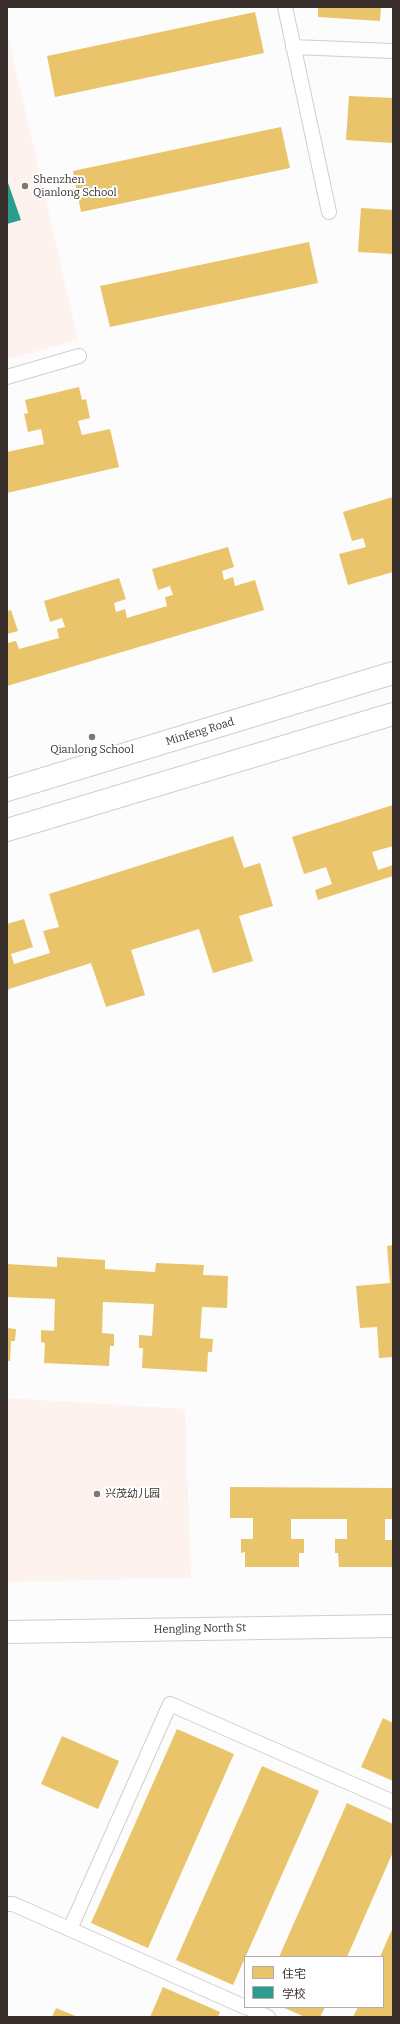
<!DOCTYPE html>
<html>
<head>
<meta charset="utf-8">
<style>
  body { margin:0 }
  #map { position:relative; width:400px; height:2024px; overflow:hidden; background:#fcfcfc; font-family:Bitter,"Noto Sans SC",serif }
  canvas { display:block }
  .frame { position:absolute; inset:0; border:8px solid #39302d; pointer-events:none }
  .legend { position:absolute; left:244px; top:1956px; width:140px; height:52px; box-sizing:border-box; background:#fff; border:1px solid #b0acab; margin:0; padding:5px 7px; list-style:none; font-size:12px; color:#39302d }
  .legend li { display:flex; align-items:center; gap:8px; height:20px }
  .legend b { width:20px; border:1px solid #b0acab }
</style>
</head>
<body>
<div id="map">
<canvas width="400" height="2024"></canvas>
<div class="frame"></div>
<ul class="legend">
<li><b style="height:11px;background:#e9c46a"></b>住宅</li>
<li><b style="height:11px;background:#2a9d8f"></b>学校</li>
</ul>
</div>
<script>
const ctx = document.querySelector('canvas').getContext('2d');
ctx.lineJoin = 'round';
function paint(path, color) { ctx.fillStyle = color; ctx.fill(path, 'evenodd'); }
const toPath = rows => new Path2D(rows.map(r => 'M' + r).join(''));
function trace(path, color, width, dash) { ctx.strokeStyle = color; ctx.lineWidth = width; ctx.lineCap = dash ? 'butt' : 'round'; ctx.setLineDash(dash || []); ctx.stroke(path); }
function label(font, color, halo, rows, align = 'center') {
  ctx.font = font + ' Bitter,"Noto Sans SC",serif'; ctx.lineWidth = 4; ctx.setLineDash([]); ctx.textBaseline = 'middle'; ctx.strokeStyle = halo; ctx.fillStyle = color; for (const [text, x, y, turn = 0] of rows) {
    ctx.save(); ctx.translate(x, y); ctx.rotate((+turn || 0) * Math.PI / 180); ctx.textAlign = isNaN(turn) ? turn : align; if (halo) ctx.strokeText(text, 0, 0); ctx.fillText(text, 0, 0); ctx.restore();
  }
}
paint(toPath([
  [7,32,78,340,7,359],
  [7,1398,185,1409,191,1578,7,1582]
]), '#fdf2ee');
paint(toPath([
  [318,7,381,7,380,21,318,17],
  [255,12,264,53,55,97,47,56],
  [349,96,393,98,393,143,346,140],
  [281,127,290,168,81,212,73,171],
  [361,208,393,210,393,254,358,252],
  [309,242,318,283,110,327,100,286],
  [79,387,82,400,86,399,90,418,78,421,82,435,110,429,119,467,7,493,7,452,44,444,41,429,28,432,24,414,28,413,25,400],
  [393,497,393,572,348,585,339,554,366,547,363,538,352,541,343,512],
  [228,547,234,567,222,571,224,580,233,577,235,586,255,580,264,610,7,686,7,641,8,643,16,641,19,649,59,638,57,629,65,627,62,618,50,622,44,601,119,578,126,599,114,603,116,612,125,609,127,618,167,606,165,597,173,595,170,586,158,590,152,569],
  [11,610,18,631,7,634,7,611],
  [393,805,393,846,372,852,378,870,393,865,393,876,318,900,315,890,332,884,326,867,304,874,292,837],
  [233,836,244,868,260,863,273,906,239,916,253,961,213,973,199,929,131,950,145,995,106,1007,91,963,9,989,7,992,7,924,24,919,33,947,11,954,14,964,50,953,43,931,59,927,49,894],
  [393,1245,393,1357,379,1358,377,1327,360,1328,356,1286,390,1283,387,1246],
  [57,1257,105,1260,105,1269,155,1272,156,1263,204,1265,203,1275,228,1276,227,1308,202,1307,200,1338,213,1339,212,1352,208,1352,207,1372,142,1368,143,1348,139,1348,139,1335,152,1336,154,1304,103,1302,102,1333,114,1334,114,1346,110,1346,109,1366,44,1363,45,1343,41,1342,41,1330,54,1331,55,1299,7,1297,7,1264,57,1267],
  [7,1328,16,1329,15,1341,11,1341,10,1361,7,1361],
  [230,1487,393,1488,393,1519,385,1519,385,1540,393,1540,393,1567,339,1567,338,1553,335,1553,335,1539,347,1539,347,1519,291,1519,291,1539,304,1539,304,1553,299,1553,299,1567,245,1567,245,1552,241,1553,241,1539,253,1539,253,1518,230,1518],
  [383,1718,393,1723,393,1781,361,1767],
  [177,1729,234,1754,148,1948,91,1923],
  [62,1736,119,1761,98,1809,41,1784],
  [262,1766,319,1791,233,1985,176,1960],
  [347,1803,393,1824,393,1852,347,1957,279,1957],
  [393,1927,393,2017,353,2017,358,2007,383,2007,383,1957,380,1957],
  [163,1987,220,2012,218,2017,150,2017],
  [282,2007,325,2007,320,2017,305,2017],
  [56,2008,78,2017,52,2017]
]), '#e9c46a');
paint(toPath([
  [7,180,21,220,7,224]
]), '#2a9d8f');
const lane = toPath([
  [285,7,329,212],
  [293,47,393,51],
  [7,377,79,356],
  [7,1904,13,1904,245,2007],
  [70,1929,170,1704,393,1802],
  [246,2007,268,2017]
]);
const street = toPath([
  [7,1632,393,1626]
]);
const secondary = toPath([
  [7,790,393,673],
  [7,830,393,714]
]);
trace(lane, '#d2cecc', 16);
trace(street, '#d2cecc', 24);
trace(secondary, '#d2cecc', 24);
trace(lane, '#fff', 14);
trace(street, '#fff', 22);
trace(secondary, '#fff', 22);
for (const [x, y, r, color] of [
  [25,186,4,"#7d7775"],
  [92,737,4,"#7d7775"],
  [97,1494,4,"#7d7775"]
]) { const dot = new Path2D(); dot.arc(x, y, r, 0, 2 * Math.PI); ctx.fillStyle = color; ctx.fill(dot); trace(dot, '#fff', 1.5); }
label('11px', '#39302d', '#fff', [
  ["Shenzhen",33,180],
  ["Qianlong School",33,193],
  ["Qianlong School",92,750,"center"],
  ["兴茂幼儿园",105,1494]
], 'left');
label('11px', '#39302d', '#fff', [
  ["Minfeng Road",200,732,-17],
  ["Hengling North St",200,1629,-1]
]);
</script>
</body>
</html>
